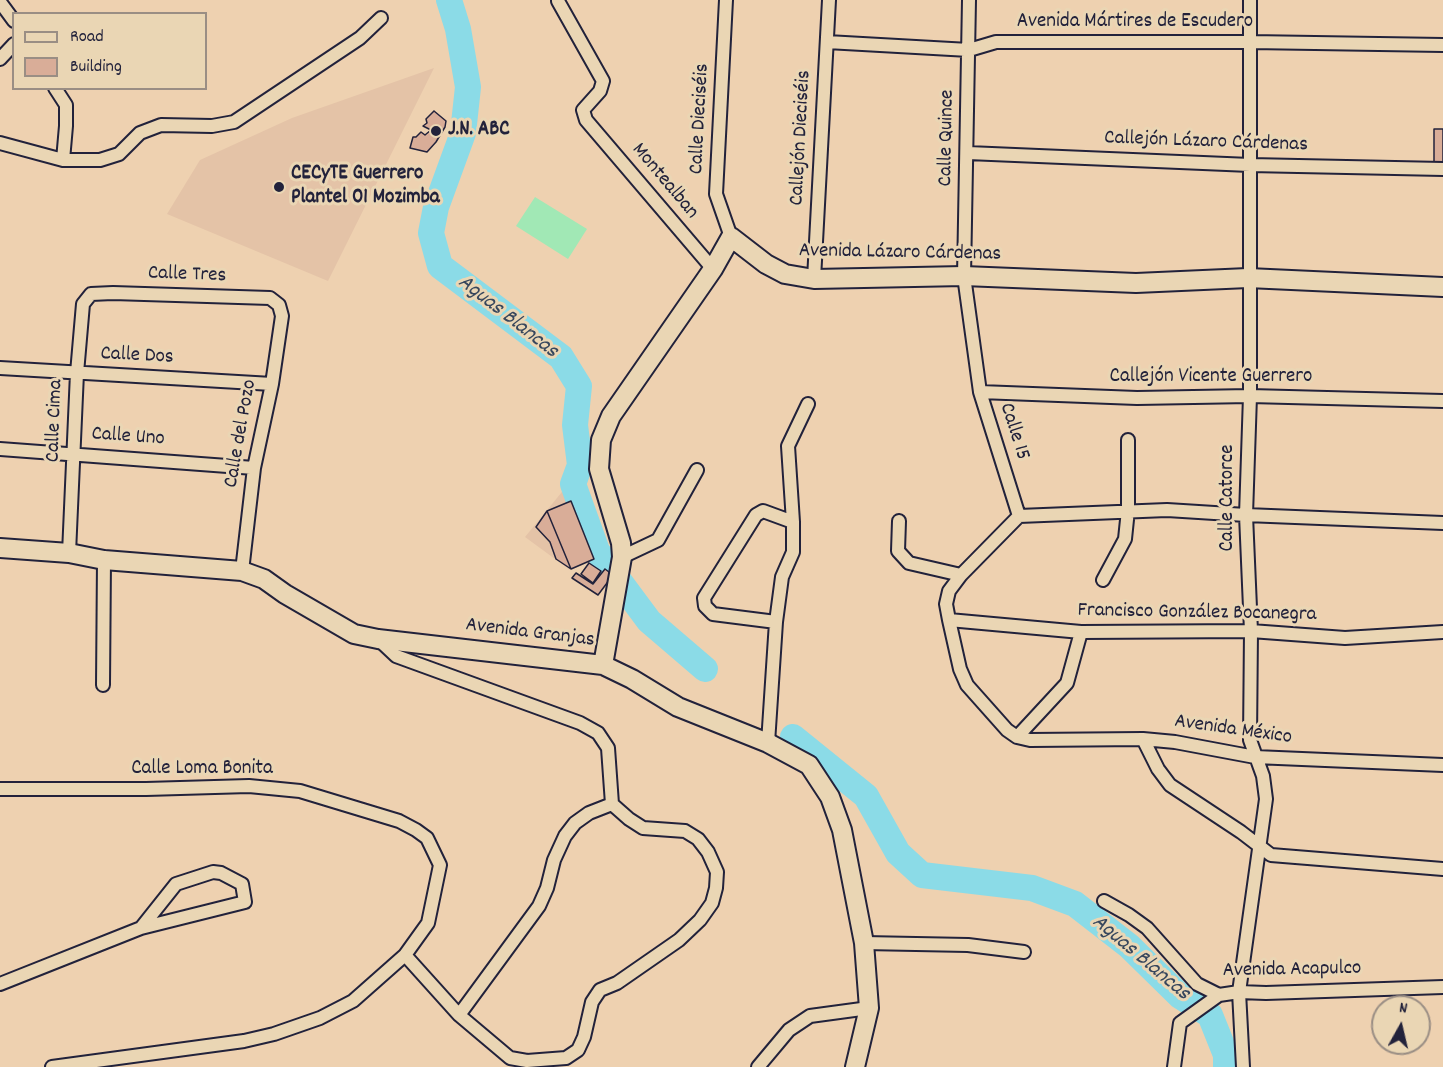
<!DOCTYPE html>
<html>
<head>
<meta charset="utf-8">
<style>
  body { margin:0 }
  #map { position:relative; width:1443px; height:1067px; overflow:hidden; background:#eed1b0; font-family:Dekko,sans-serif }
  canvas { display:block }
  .legend { position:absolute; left:12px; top:12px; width:195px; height:78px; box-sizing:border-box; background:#ead6b4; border:2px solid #9a8e84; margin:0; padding:8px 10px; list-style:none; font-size:18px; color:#22223b }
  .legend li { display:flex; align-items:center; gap:12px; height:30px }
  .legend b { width:30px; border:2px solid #9a8e84 }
  .north { position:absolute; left:1371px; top:995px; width:60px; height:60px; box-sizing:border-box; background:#ead6b4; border:2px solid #9a8e84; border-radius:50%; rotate:8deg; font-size:16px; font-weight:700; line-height:24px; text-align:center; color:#22223b }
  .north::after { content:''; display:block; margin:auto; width:21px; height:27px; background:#22223b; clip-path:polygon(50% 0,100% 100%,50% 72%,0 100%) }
</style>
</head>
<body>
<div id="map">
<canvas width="1443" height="1067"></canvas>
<ul class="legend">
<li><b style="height:8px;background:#ead6b4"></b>Road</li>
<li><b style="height:16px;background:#d9ad98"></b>Building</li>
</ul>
<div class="north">N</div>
</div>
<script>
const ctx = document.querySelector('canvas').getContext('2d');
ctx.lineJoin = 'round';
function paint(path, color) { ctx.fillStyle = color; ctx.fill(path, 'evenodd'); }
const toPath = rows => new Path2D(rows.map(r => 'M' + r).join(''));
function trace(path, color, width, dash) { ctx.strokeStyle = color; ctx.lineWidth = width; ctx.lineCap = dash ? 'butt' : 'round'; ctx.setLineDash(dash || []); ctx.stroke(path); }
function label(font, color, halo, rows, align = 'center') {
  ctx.font = font + ' Dekko,sans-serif'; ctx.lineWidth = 6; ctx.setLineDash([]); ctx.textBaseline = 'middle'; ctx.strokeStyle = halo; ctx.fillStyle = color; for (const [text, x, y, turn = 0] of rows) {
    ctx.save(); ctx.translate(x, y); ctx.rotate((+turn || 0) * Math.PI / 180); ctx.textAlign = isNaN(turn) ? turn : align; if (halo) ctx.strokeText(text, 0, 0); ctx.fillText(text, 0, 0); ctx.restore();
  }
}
paint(toPath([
  [434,68,328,281,167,214,200,160,292,118],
  [566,487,597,559,570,570,525,537]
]), '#e4c3a7');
paint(toPath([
  [535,197,587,229,568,259,516,226]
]), '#a1e8b5');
trace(toPath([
  [449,0,458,29,468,87,463,133,436,207,431,233,440,266,561,357,579,386,575,425,580,465,573,484,597,551,649,621,705,669],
  [793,737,866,796,898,853,922,875,1032,888,1075,904,1129,946,1180,996,1210,1015,1226,1055,1226,1067]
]), '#8bdbe7', 26);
const building = toPath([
  [434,111,446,121,445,127,436,142,427,152,410,148,413,137,416,137,421,132,425,135,431,130,423,126,427,123,426,119,434,111],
  [1434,129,1443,129,1443,162,1434,162,1434,129],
  [571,501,594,559,571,569,547,511,571,501],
  [547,511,571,569,556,559,550,542,536,527,547,511],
  [589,563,601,571,593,583,581,574,589,563],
  [605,569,613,575,598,595,572,578,576,573,593,584,605,569]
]);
paint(building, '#d9ad98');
trace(building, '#22223b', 1.5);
const street = toPath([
  [726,0,716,194,731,237],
  [969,0,964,276,980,392,1019,516,961,575,949,591,946,604,949,620,960,669,967,685,1007,730,1017,737,1030,740,1143,739,1175,742,1255,757,1443,765],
  [558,1,603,81,600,91,583,110,586,120,713,269],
  [0,2,14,21],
  [827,42,969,50,996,42,1251,42,1443,45],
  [0,59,14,44],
  [55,88,66,105,66,126,63,160],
  [0,143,63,160,100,160,119,154,140,133,161,125,212,126,234,122,360,38,381,18],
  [968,153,1250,165,1443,169],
  [814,279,829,0],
  [0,368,272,384],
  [980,392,1137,398,1250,396,1443,401],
  [0,449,254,468],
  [1019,516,1167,510,1246,515,1443,523],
  [899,521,898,551,909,563,961,575],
  [69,553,77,373,83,304,91,294,113,293,270,298,279,305,282,316,272,384,254,468,242,571],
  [622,557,658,540,697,470],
  [1103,580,1125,539,1128,510,1128,440],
  [949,620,1081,632,1251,631,1345,638,1443,632],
  [776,622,713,614,705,606,704,598,756,515,763,511,793,522],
  [379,640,396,656,580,723,598,733,608,748,612,804,629,819,643,828,685,831,698,839,708,852,717,872,716,888,712,903,700,920,679,940,617,983,600,990,592,1002,584,1037,578,1050,566,1058,527,1061,510,1058,459,1015,405,955],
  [103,685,104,560],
  [1017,737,1067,683,1081,632],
  [1143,739,1158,769,1170,785,1241,832,1271,855,1443,869],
  [768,743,776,622,782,577,793,552,793,522,788,446,808,404],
  [0,789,146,789,249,786,300,791,399,821,416,830,427,838,440,865,428,923,405,955,353,1001,320,1018,274,1034,244,1041,52,1067],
  [1104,901,1129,915,1147,928,1197,984,1219,995,1239,992,1266,993,1443,987],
  [864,943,968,945,1024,952],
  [0,984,141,928,245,902,242,884,221,873,213,872,176,884,141,928],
  [459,1015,539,906,547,888,554,860,565,836,575,823,589,813,612,804],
  [758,1067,789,1030,810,1016,869,1008],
  [1174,1067,1180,1023,1219,995],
  [1243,1067,1239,992,1266,799,1263,776,1250,740,1251,631,1246,515,1250,396,1250,0]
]);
const secondary = toPath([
  [0,548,69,553,104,560,242,571,264,579,285,594,354,634,378,639,603,665,632,679,678,707,768,743,809,765,830,797,842,830,864,943,869,1008,855,1067],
  [603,665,622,557,621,543,599,469,601,440,611,416,713,269,731,237,766,264,785,274,814,279,964,276,1136,283,1248,278,1443,287]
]);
trace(street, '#22223b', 16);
trace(secondary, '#22223b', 22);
trace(street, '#ead6b4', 12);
trace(secondary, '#ead6b4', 18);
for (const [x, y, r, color] of [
  [436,131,6,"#22223b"],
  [279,187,6,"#22223b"]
]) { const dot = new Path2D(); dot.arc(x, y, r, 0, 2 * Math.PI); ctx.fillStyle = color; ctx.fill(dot); trace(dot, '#ead6b4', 2); }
label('21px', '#22223b', '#ead6b4', [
  ["Avenida Mártires de Escudero",1135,23],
  ["Calle Dieciséis",701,119,-87],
  ["Callejón Dieciséis",802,138,-87],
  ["Calle Quince",948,138,-89],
  ["Callejón Lázaro Cárdenas",1206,143,2],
  ["Montealban",664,182,50],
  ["Avenida Lázaro Cárdenas",900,254,1],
  ["Calle Tres",187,276,2],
  ["Calle Dos",137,357,3],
  ["Callejón Vicente Guerrero",1211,378],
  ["Calle Cima",56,421,-88],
  ["Calle 15",1013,432,72],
  ["Calle del Pozo",242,434,-80],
  ["Calle Uno",128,438,4],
  ["Calle Catorce",1229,498,-90],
  ["Francisco González Bocanegra",1197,614,1],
  ["Avenida Granjas",530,634,7],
  ["Avenida México",1233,731,8],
  ["Calle Loma Bonita",202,770],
  ["Avenida Acapulco",1292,971,-1]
]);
label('bold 21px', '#22223b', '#ead6b4', [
  ["J.N. ABC",448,131],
  ["CECyTE Guerrero",291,175],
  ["Plantel 01 Mozimba",291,199]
], 'left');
label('italic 22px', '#37475d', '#ead6b4', [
  ["Aguas Blancas",507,318,38],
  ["Aguas Blancas",1140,959,40]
]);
</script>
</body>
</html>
